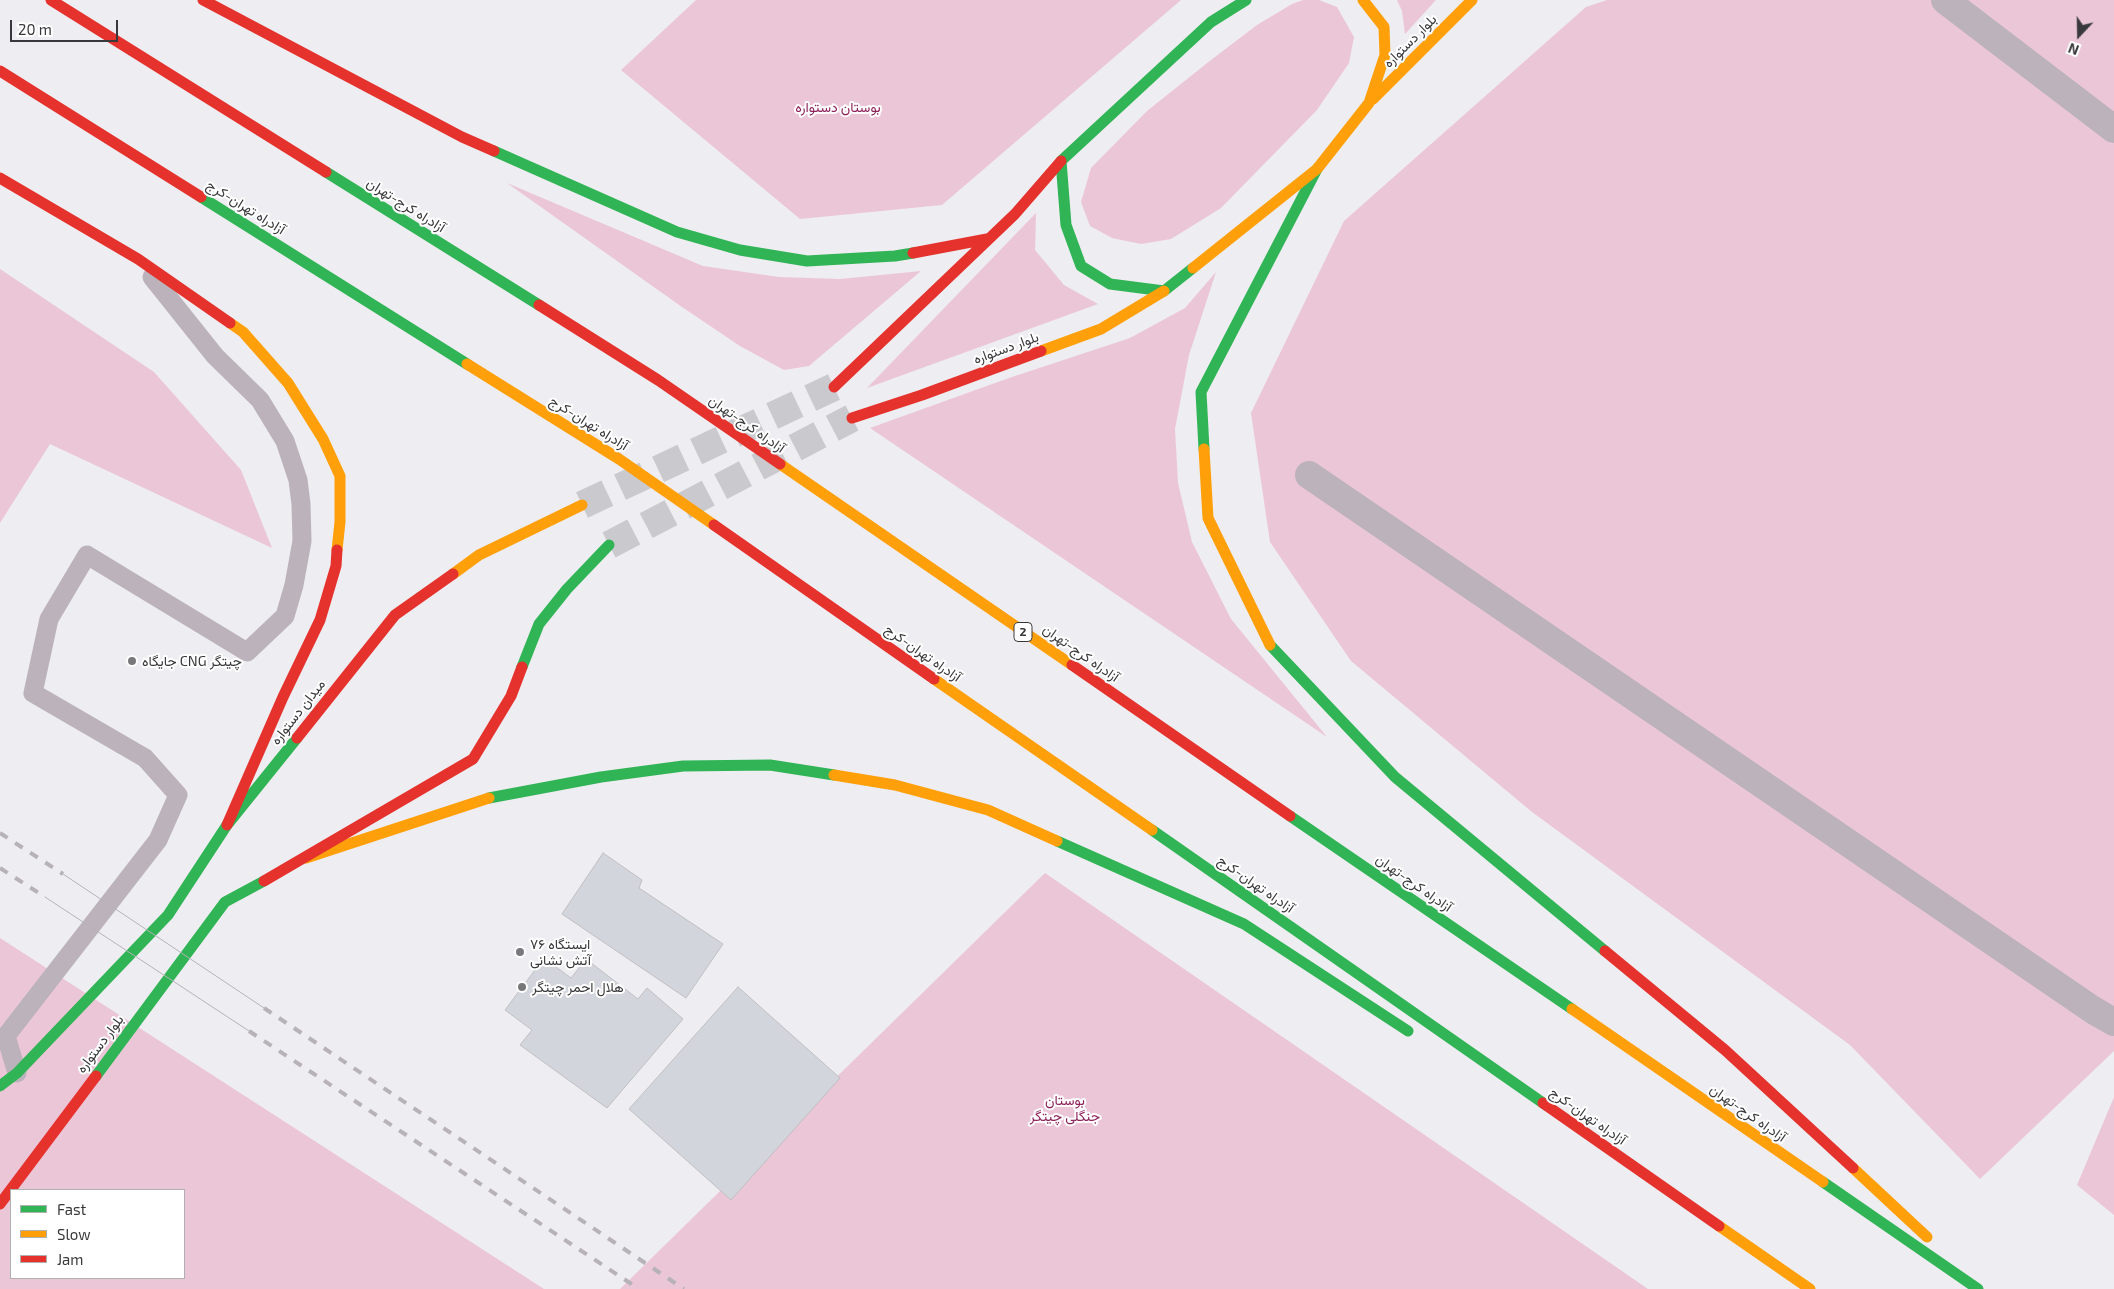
<!DOCTYPE html>
<html>
<head>
<meta charset="utf-8">
<style>
  body { margin:0 }
  #map { position:relative; width:2114px; height:1289px; overflow:hidden; background:#eeedf1; font-family:"Exo 2",sans-serif }
  canvas { display:block }
  .legend { position:absolute; left:10px; top:1189px; width:175px; height:90px; box-sizing:border-box; background:#fff; border:1px solid #b0b0b1; margin:0; padding:6px 9px; list-style:none; font-size:15px; color:#39393b }
  .legend li { display:flex; align-items:center; gap:10px; height:25px }
  .legend b { width:25px; border:1px solid #b0b0b1 }
  .north { position:absolute; left:2054px; top:10px; width:50px; height:50px; -webkit-text-stroke:4px #fff; paint-order:stroke; rotate:201deg; font-size:14px; font-weight:700; line-height:20px; text-align:center; color:#39393b }
  .north::after { content:''; display:block; margin:auto; width:18px; height:22px; background:#39393b; clip-path:polygon(50% 0,100% 100%,50% 72%,0 100%) }
  .scale { position:absolute; left:10px; top:20px; width:108px; height:22px; box-sizing:border-box; border:2px solid #39393b; border-top:0; padding-left:6px; font-size:15px; line-height:18px; white-space:nowrap; color:#39393b; -webkit-text-stroke:4px #fff; paint-order:stroke }
</style>
</head>
<body>
<div id="map">
<canvas width="2114" height="1289"></canvas>
<ul class="legend">
<li><b style="height:6px;background:#30b455"></b>Fast</li>
<li><b style="height:6px;background:#ff9f0a"></b>Slow</li>
<li><b style="height:6px;background:#e5322d"></b>Jam</li>
</ul>
<div class="north">N</div>
<div class="scale">20 m</div>
</div>
<script>
const ctx = document.querySelector('canvas').getContext('2d');
ctx.lineJoin = 'round';
function paint(path, color) { ctx.fillStyle = color; ctx.fill(path, 'evenodd'); }
const toPath = rows => new Path2D(rows.map(r => 'M' + r).join(''));
function trace(path, color, width, dash) { ctx.strokeStyle = color; ctx.lineWidth = width; ctx.lineCap = dash ? 'butt' : 'round'; ctx.setLineDash(dash || []); ctx.stroke(path); }
function label(font, color, halo, rows, align = 'center') {
  ctx.font = font + ' "Exo 2",Vazirmatn,sans-serif'; ctx.lineWidth = 4; ctx.setLineDash([]); ctx.textBaseline = 'middle'; ctx.strokeStyle = halo; ctx.fillStyle = color; for (const [text, x, y, turn = 0] of rows) {
    ctx.save(); ctx.translate(x, y); ctx.rotate((+turn || 0) * Math.PI / 180); ctx.textAlign = isNaN(turn) ? turn : align; if (halo) ctx.strokeText(text, 0, 0); ctx.fillText(text, 0, 0); ctx.restore();
  }
}
paint(toPath([
  [696,0,1181,0,942,205,800,219,621,70],
  [1303,0,1319,0,1337,7,1354,37,1349,63,1317,110,1221,208,1171,239,1141,244,1112,238,1090,226,1081,202,1091,168,1147,111,1211,60,1257,25,1292,4],
  [1397,0,1436,0,1405,34,1402,11],
  [1607,0,2114,0,2114,1051,1980,1179,1850,1045,1532,812,1351,661,1270,542,1251,413,1344,221,1586,7],
  [507,183,703,266,779,277,840,279,921,271,809,366,784,370,740,346,682,307],
  [1036,213,1035,250,1064,285,1098,304,867,388],
  [0,269,154,372,241,470,272,548,50,444,0,523],
  [1216,272,1189,355,1175,429,1178,483,1192,542,1231,619,1327,737,870,428,1009,378,1130,338,1185,308],
  [1045,873,1648,1289,620,1289],
  [0,938,544,1289,0,1289],
  [11,1190,184,1190,184,1278,11,1278],
  [2114,1097,2114,1215,2077,1185]
]), '#ebc6d7');
const building = toPath([
  [603,853,642,880,639,888,723,944,686,998,562,914,603,853],
  [544,958,571,978,586,959,638,999,647,988,683,1019,607,1108,520,1045,532,1030,505,1010,544,958],
  [738,987,840,1078,731,1200,629,1109,738,987]
]);
paint(building, '#d3d5dc');
trace(building, '#c0bfc2', 1);
trace(toPath([
  [582,505,834,387],
  [609,545,852,418]
]), '#cac9cd', 28, [28, 14]);
trace(toPath([
  [17,1073,6,1036,158,840,178,795,145,758,33,693,49,619,87,555,247,652,285,616,294,585,302,541,301,504,298,480,285,441,260,400,215,356,152,277]
]), '#bbb2bc', 19);
trace(toPath([
  [1945,0,2114,129],
  [1309,475,2093,1010,2114,1022]
]), '#bbb2bc', 28);
trace(toPath([
  [494,151,677,232,740,250,807,261,895,256,913,253],
  [326,172,539,305],
  [201,197,467,364],
  [1193,268,1164,291,1110,284,1081,266,1066,225,1061,161,1211,22,1246,0],
  [1204,449,1201,392,1317,169],
  [1270,645,1395,777,1605,951],
  [522,667,539,624,567,589,609,545],
  [489,798,601,777,683,766,770,765,834,775],
  [1290,816,1572,1009],
  [1152,830,1543,1103],
  [1057,841,1244,924,1408,1031],
  [96,1076,225,902,264,881],
  [0,1086,17,1073,168,915,227,825,297,738],
  [1823,1182,1978,1289]
]), '#30b455', 11);
trace(toPath([
  [1373,99,1472,0],
  [1193,268,1317,169,1369,103,1385,55,1384,27,1363,0],
  [230,323,243,332,288,383,323,439,340,476,340,522,337,550],
  [1041,351,1101,329,1164,291],
  [467,364,619,459,714,525],
  [1204,449,1208,518,1270,645],
  [780,464,1072,665],
  [453,574,479,555,582,505],
  [934,679,1152,830],
  [834,775,895,785,988,810,1057,841],
  [306,858,489,798],
  [1572,1009,1823,1182],
  [1853,1168,1927,1237],
  [1719,1226,1810,1289]
]), '#ff9f0a', 11);
trace(toPath([
  [51,0,326,172],
  [203,0,462,137,494,151],
  [0,71,201,197],
  [0,178,138,259,230,323],
  [913,253,987,239],
  [539,305,658,380,780,464],
  [834,387,1015,214,1061,161],
  [852,418,922,395,1041,351],
  [714,525,934,679],
  [1072,665,1290,816],
  [297,738,395,615,453,574],
  [227,825,283,697,320,620,336,566,337,550],
  [264,881,473,759,511,696,522,667],
  [1605,951,1725,1050,1853,1168],
  [1543,1103,1719,1226],
  [0,1204,96,1076]
]), '#e5322d', 11);
trace(toPath([
  [63,874,264,1008],
  [45,897,249,1031]
]), '#b7b2ba', 1);
trace(toPath([
  [0,833,63,874],
  [0,868,45,897],
  [264,1008,684,1289],
  [249,1031,639,1289]
]), '#b7b2ba', 4, [9, 9]);
for (const [x, y, r, color] of [
  [132,661,5,"#78787b"],
  [520,952,5,"#78787b"],
  [522,987,5,"#78787b"]
]) { const dot = new Path2D(); dot.arc(x, y, r, 0, 2 * Math.PI); ctx.fillStyle = color; ctx.fill(dot); trace(dot, '#fff', 2); }
for (const [x, y, w] of [
  [1023,632,18]
]) { const box = new Path2D(); box.roundRect(x - w / 2, y - 9.5, w, 19, 4); ctx.fillStyle = '#fff'; ctx.fill(box); trace(box, '#39393b', 1); }
label('bold 12px', '#39393b', null, [
  ["2",1023,632]
]);
label('14px', '#39393b', '#fff', [
  ["بلوار دستواره",1410,41,-45],
  ["آزادراه کرج-تهران",406,205,32],
  ["آزادراه تهران-کرج",246,207,32],
  ["بلوار دستواره",1006,348,-20],
  ["آزادراه تهران-کرج",589,423,32],
  ["آزادراه کرج-تهران",747,424,35],
  ["آزادراه تهران-کرج",923,653,35],
  ["آزادراه کرج-تهران",1081,653,35],
  ["میدان دستواره",298,712,-52],
  ["آزادراه کرج-تهران",1414,883,35],
  ["آزادراه تهران-کرج",1256,884,35],
  ["بلوار دستواره",100,1044,-53],
  ["آزادراه کرج-تهران",1748,1113,35],
  ["آزادراه تهران-کرج",1588,1116,35]
]);
label('14px', '#8e225a', '#fff', [
  ["بوستان دستواره",838,107],
  ["بوستان",1065,1100],
  ["جنگلی چیتگر",1065,1116]
]);
label('14px', '#39393b', '#fff', [
  ["جایگاه CNG چیتگر",142,661],
  ["ایستگاه ۷۶",530,944],
  ["آتش نشانی",530,960],
  ["هلال احمر چیتگر",532,987]
], 'left');
</script>
</body>
</html>
